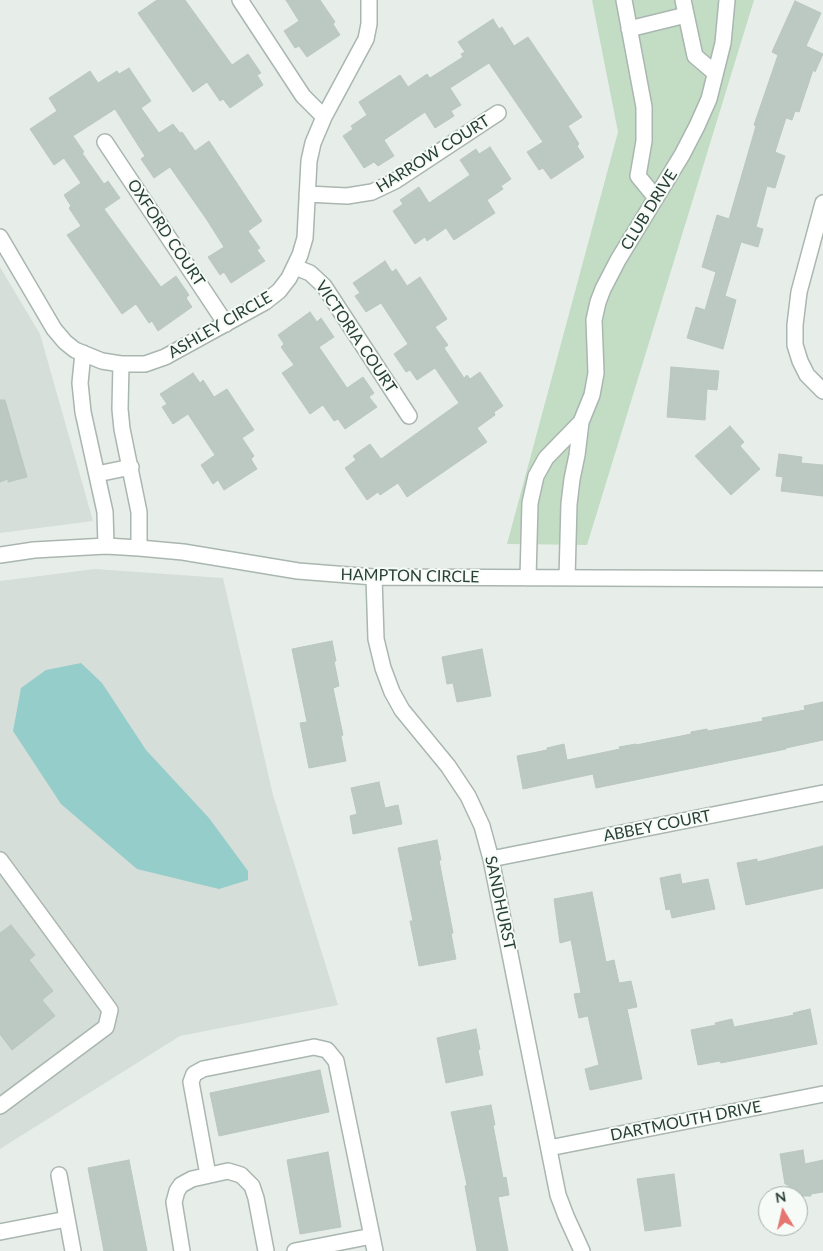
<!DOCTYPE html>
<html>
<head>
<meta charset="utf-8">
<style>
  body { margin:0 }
  #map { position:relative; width:823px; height:1251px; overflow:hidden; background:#e7eeea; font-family:Lato,sans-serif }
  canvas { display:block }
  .north { position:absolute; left:758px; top:1186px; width:50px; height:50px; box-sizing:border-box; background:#f7fbf8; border:1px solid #a4b0aa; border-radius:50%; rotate:351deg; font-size:14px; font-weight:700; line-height:20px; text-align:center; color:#273f34 }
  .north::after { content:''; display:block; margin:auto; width:18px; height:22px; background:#e4756f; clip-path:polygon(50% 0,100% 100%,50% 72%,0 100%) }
</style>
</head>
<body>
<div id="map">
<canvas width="823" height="1251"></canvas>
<div class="north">N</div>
</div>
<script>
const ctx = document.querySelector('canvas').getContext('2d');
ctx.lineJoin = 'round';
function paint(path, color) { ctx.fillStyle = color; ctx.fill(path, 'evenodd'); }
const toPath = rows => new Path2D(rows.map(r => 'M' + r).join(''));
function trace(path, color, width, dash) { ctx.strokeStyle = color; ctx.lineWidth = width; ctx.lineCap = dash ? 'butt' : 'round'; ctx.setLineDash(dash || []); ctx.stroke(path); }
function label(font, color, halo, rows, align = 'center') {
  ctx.font = font + ' Lato,sans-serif'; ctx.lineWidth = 4; ctx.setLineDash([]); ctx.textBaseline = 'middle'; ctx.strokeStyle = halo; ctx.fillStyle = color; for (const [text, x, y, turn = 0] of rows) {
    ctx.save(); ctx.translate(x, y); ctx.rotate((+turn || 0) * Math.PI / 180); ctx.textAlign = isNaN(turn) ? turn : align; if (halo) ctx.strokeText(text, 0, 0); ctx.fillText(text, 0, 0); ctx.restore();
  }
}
paint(toPath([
  [0,267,40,334,93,521,0,533],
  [95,569,223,578,273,795,338,1005,180,1036,0,1149,0,581]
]), '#d5ded8');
paint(toPath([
  [592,0,754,0,587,545,507,544,618,132]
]), '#c2ddc4');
paint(toPath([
  [81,663,102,683,146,750,209,818,248,871,248,880,219,889,137,869,61,804,13,731,21,688,46,670]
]), '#95cdcb');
const building = toPath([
  [157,0,185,0,232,65,248,54,261,73,257,75,263,85,230,108,223,99,220,101,207,82,193,92,138,13,157,0],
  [286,0,320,0,335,22,333,24,340,35,307,57,299,46,295,48,284,31,299,21,286,0],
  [795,1,821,13,806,46,823,54,815,72,813,70,799,112,795,111,792,120,786,118,775,152,785,156,775,188,767,186,756,227,763,229,758,247,741,242,725,296,736,300,723,349,687,338,696,307,705,310,716,272,702,267,717,215,729,219,756,126,754,125,778,55,772,52,795,1],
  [493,19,499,29,502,27,514,46,528,37,582,117,568,126,579,144,577,146,584,157,551,179,543,168,539,170,527,152,543,142,489,63,450,88,461,105,451,111,454,116,435,128,425,112,384,140,394,156,378,166,374,162,364,168,343,136,353,129,351,126,367,115,359,102,400,75,408,87,427,74,430,78,463,57,461,54,465,52,458,42,493,19],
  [129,68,151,101,141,108,159,133,173,124,180,133,182,132,195,151,209,141,262,221,248,231,260,248,257,250,265,261,231,283,224,272,220,275,208,257,224,247,207,220,170,167,154,178,141,159,145,156,115,109,73,136,84,152,82,153,104,184,108,181,120,198,104,209,147,268,161,287,176,276,189,295,186,298,192,307,158,331,152,321,149,323,136,304,122,314,67,235,81,226,69,208,71,206,64,195,81,183,64,158,54,165,30,129,57,111,49,98,90,71,98,83,117,71,119,74,129,68],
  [490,147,511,179,501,186,503,189,487,200,495,213,454,240,446,228,427,241,425,237,415,244,393,211,403,204,400,200,419,187,429,203,470,175,460,160,476,149,479,154,490,147],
  [385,261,392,272,396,269,407,286,420,277,447,319,435,327,448,345,444,348,464,378,467,375,470,379,480,372,503,406,494,412,495,415,477,428,487,442,407,497,398,483,380,495,378,492,367,500,345,468,356,460,353,456,370,444,381,459,459,403,435,368,417,380,410,370,406,372,394,354,408,344,381,303,366,312,355,296,360,293,353,283,385,261],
  [310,312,317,322,321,318,334,337,319,347,347,388,363,377,374,393,369,397,377,407,345,429,338,419,334,421,323,405,310,414,282,373,294,365,281,347,284,344,278,335,310,312],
  [671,367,719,371,717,390,707,389,705,420,667,417,671,367],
  [193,373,200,383,203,380,214,397,227,389,254,430,242,438,254,456,251,459,257,469,224,490,218,480,213,484,201,465,215,455,188,414,173,424,162,407,167,404,160,394,193,373],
  [0,400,5,400,27,477,8,482,8,479,0,482,0,400],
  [730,426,744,442,740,446,760,469,731,495,695,456,730,426],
  [779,454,802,457,801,463,823,465,823,496,781,491,783,477,776,476,779,454],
  [332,641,336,661,334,661,339,686,333,688,343,735,341,736,346,761,309,768,300,723,307,722,292,649,332,641],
  [482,649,491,696,457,702,453,683,447,684,442,657,482,649],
  [823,702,823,740,786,748,786,749,596,788,593,774,523,789,517,756,547,750,547,748,564,744,567,760,620,749,619,747,636,744,636,745,691,734,691,732,707,729,708,731,763,721,762,718,805,710,804,706,823,702],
  [379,782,385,808,398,805,402,824,353,834,350,816,357,814,351,788,379,782],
  [437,840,441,860,439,860,453,933,451,934,456,959,419,966,410,921,413,921,398,848,437,840],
  [823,846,823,888,746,905,737,863,757,859,757,862,823,846],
  [680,874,682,884,708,879,715,909,672,918,670,909,666,910,660,878,680,874],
  [592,892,606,962,614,960,619,983,631,981,637,1007,627,1009,642,1079,590,1090,585,1069,599,1065,588,1016,579,1018,574,994,581,993,571,940,560,943,554,899,592,892],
  [11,925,35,955,29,960,53,991,42,1000,55,1016,12,1050,0,1034,0,933,11,925],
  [810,1009,817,1044,721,1063,720,1061,698,1065,691,1030,716,1025,715,1023,732,1019,734,1027,794,1015,793,1013,810,1009],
  [476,1029,480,1049,478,1050,483,1075,446,1083,437,1038,476,1029],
  [320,1070,329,1112,219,1136,210,1093,320,1070],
  [491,1105,495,1125,493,1125,503,1178,506,1177,509,1195,498,1197,508,1251,477,1251,465,1186,467,1185,451,1112,491,1105],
  [803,1150,805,1164,823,1160,823,1192,811,1194,811,1196,790,1196,788,1185,785,1184,780,1154,803,1150],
  [328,1152,341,1227,300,1234,287,1160,328,1152],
  [129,1160,147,1251,104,1251,88,1168,129,1160],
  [674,1174,681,1226,645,1231,637,1179,674,1174]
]);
paint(building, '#bcc9c2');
trace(building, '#bac7bf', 1);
const minor = toPath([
  [240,0,303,96,324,117],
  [624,0,644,107,644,141,638,176,656,198],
  [683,0,695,56,715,73],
  [629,29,686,15],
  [105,142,226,324],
  [307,194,347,196,372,192,395,181,498,113],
  [823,203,799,292,795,325,795,345,800,361,807,375,823,391],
  [0,237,54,329,65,342,75,350,102,361,121,364,145,364,165,357,265,302,279,291,289,278,300,255,305,238,309,161,313,143,324,117,366,39,369,24,369,0],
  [295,267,310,273,324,286,409,416],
  [83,353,80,383,83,412,105,512,106,546],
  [121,364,120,409,122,429,139,512,139,548],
  [97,474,131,467],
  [0,555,34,550,106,546,139,548,183,552,298,571,374,577,823,579],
  [374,577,376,639,383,668,392,692,402,710,448,766,468,796,482,826,491,859,558,1195,566,1216,582,1251],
  [528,578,530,503,536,476,546,458,581,422],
  [567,578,569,504,572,479,577,455,581,422,592,395,596,373,594,320,598,302,603,289,618,260,682,155,697,126,709,99,723,43,727,0],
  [491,859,823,793],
  [0,860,110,1010,106,1027,0,1106],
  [549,1148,823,1094],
  [59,1175,73,1251],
  [208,1175,191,1082,194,1074,203,1069,314,1047,327,1050,336,1061,375,1251],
  [0,1232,67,1219],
  [182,1251,174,1202,177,1191,181,1185,192,1179,228,1171,241,1175,252,1186,256,1198,266,1251],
  [295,1251,372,1236]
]);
trace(minor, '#aab6b0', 18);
trace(minor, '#fff', 15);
label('16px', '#273f34', '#f7fbf8', [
  ["HARROW COURT",433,154,-32],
  ["CLUB DRIVE",649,210,-58],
  ["OXFORD COURT",166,233,56],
  ["ASHLEY CIRCLE",220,325,-30],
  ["VICTORIA COURT",356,337,56],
  ["HAMPTON CIRCLE",410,576,1],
  ["ABBEY COURT",657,826,-11],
  ["SANDHURST",500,903,78],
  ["DARTMOUTH DRIVE",686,1121,-11]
]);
</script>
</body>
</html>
